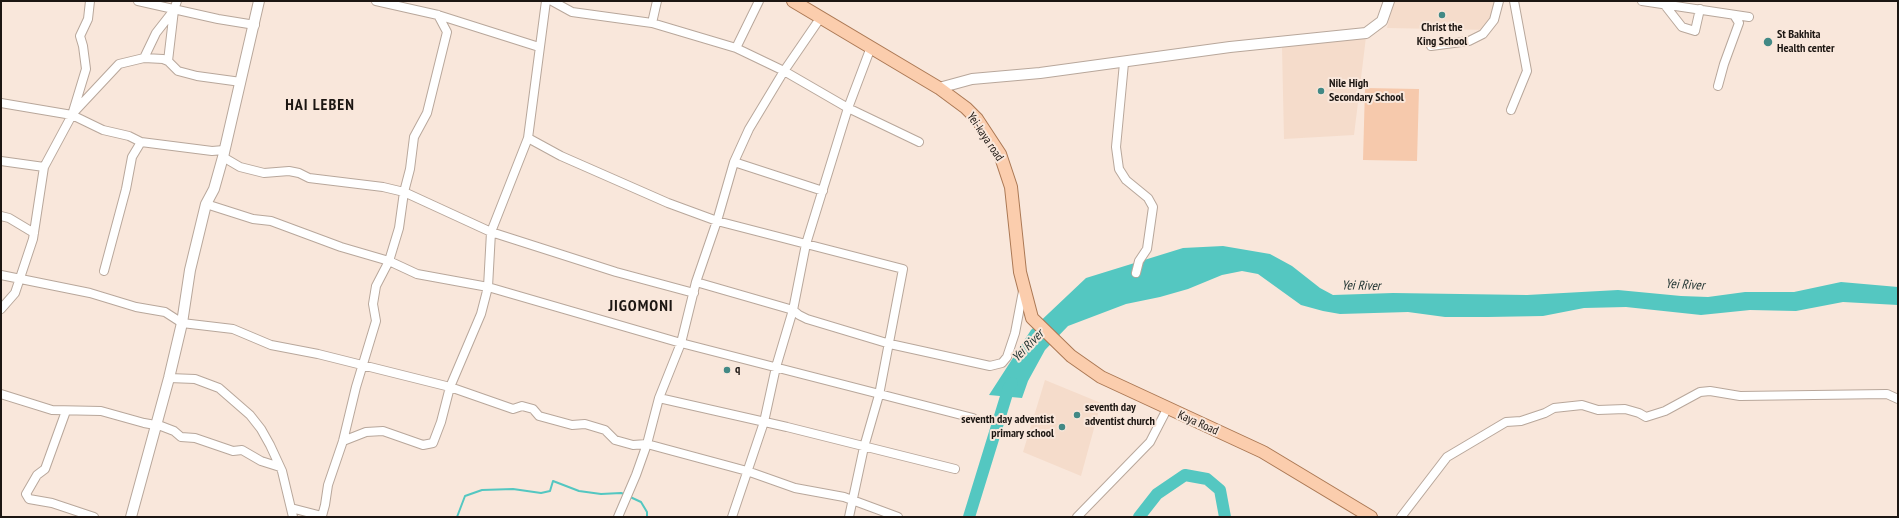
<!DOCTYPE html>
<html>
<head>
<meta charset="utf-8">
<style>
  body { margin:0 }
  #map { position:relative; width:1899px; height:518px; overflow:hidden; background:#f9e7db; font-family:"PT Sans Narrow",sans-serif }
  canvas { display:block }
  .frame { position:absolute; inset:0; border:2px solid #1c1612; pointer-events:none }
</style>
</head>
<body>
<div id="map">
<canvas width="1899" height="518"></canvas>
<div class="frame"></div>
</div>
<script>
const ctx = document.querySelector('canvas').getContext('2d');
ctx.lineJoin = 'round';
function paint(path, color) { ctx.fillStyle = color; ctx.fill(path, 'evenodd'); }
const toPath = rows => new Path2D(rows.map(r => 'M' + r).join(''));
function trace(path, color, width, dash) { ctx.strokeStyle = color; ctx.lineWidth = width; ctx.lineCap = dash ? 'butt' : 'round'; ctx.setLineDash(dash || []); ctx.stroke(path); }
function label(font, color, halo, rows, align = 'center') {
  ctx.font = font + ' "PT Sans Narrow",sans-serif'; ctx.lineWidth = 4; ctx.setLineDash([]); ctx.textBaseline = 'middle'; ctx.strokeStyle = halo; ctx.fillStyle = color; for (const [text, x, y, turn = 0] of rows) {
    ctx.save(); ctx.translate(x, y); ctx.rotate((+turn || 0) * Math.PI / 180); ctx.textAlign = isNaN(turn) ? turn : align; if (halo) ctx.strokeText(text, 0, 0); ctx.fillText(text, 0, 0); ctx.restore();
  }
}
paint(toPath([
  [1393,1,1495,1,1491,30,1387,28],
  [1366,37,1354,135,1284,139,1282,47],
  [1045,380,1101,403,1081,476,1023,452]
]), '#f5dccb');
paint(toPath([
  [1365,88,1419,89,1417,161,1363,160]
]), '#f6c9ac');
paint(toPath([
  [1223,246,1270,254,1292,266,1320,288,1333,295,1393,293,1527,295,1618,290,1681,296,1708,297,1745,292,1794,292,1841,282,1898,287,1898,305,1843,302,1796,311,1750,310,1701,315,1626,307,1584,308,1543,316,1488,317,1445,317,1408,312,1340,314,1323,311,1301,305,1258,274,1242,271,1222,275,1188,289,1160,297,1126,304,1068,326,1045,350,1028,381,1022,398,989,395,1031,330,1086,278,1183,248]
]), '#54c7c1');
trace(toPath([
  [628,496,641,502,647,512,647,517],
  [1,516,2,517],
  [457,517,465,496,482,490,513,489,541,493,550,491,553,481,579,491,601,494,621,493,624,494]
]), '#54c7c1', 2);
trace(toPath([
  [969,517,1009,387,1012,383],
  [1139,517,1157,494,1185,475,1207,479,1220,490,1225,517]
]), '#54c7c1', 12);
const minor = toPath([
  [138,1,218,19,255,25],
  [376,1,438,15,539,47],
  [552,1,572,12,652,23,736,48,784,71,848,108,919,142],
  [1642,1,1749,17],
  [1664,4,1682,27,1695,31,1700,9],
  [174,10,168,61,178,71,197,76,241,82],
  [652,23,657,1],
  [1431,46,1469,41,1483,34,1494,20,1499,1],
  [736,48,759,1],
  [144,58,163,59,168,61],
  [1124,63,1116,147,1119,169,1126,180,1148,198,1153,207,1147,249,1139,261,1136,273],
  [1718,86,1724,64,1739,23,1734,15],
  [1,103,72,115,103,130,129,136,141,142,212,151,224,150],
  [1511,110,1527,71,1514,1],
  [75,111,119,64,144,58,156,33,174,10,177,1],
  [528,138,561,156,668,203,717,221,903,269,879,395,864,447,849,517],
  [223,157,240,167,264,173,289,171,299,173,309,178,383,187,404,192,491,232,616,272,694,293],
  [1,161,44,167],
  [734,162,823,191],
  [206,204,253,219,271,221,341,247,389,261,417,274,488,287,681,343,973,418],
  [1,216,9,218,34,233],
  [104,271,126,189,132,157,141,142],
  [1,275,90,293,136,307,165,312,182,323,233,329,271,345,318,354,450,387,513,409,522,406,533,409,539,416,572,425,585,424,605,430,615,440,633,445,647,444,747,471,795,488,844,497,898,517],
  [696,282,793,310,799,315,807,319,890,344,990,366,1002,363,1007,357,1015,333,1023,291],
  [1,309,15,293,33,239,44,167,72,115,86,69,83,46,80,36,88,19,90,1],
  [169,378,195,379,219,388,250,415,261,429,270,445,282,471,293,517],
  [1,394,52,410,101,411,144,423,161,426,174,431,181,437,195,438,233,451,242,450,261,461,280,467],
  [659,398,787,427,955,469],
  [66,411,45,469,37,475,26,494,29,499,52,503,94,517],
  [343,441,366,432,383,431,423,445,433,443,441,422,450,387,481,314,488,287,491,232,528,138,546,1],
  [291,508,322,516,325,505,328,485,343,441,356,387,376,321,373,304,376,286,389,261,399,228,404,192,410,169,414,137,427,113,447,32,438,15],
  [618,517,636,475,647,444,659,398,681,343,696,282,717,221,734,162,749,129,784,71,821,17],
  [732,517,764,422,776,367,793,310,806,244,848,108,871,47],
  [1077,517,1150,442,1167,409],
  [1401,517,1447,457,1506,422,1521,421,1545,413,1554,408,1582,405,1598,410,1625,409,1639,413,1646,417,1665,411,1700,392,1710,391,1740,396,1887,394,1898,399]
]);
const tertiary = toPath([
  [939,88,972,79,1040,73,1230,47,1366,33,1382,21,1389,1],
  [131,517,169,378,182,323,190,270,206,204,214,189,223,157,259,1]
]);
const primary = toPath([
  [793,1,939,88,966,108,977,119,1000,154,1011,187,1020,272,1032,318,1071,356,1101,377,1263,452,1371,517]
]);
trace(minor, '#b8a79b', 10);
trace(tertiary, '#b8a79b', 12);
trace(primary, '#ab7854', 14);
trace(minor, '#fff', 8);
trace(tertiary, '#fff', 10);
trace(primary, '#fbcdad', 12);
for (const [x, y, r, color] of [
  [1442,15,4,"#428985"],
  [1768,42,5,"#428985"],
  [1321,91,4,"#428985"],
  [727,370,4,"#428985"],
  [1077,415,4,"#428985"],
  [1062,427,4,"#428985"]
]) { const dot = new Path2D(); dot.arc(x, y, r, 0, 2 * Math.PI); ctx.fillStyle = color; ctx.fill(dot); trace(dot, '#f9e7db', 1.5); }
label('bold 12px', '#1c1612', '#f9e7db', [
  ["Christ the",1442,28,"center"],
  ["King School",1442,42,"center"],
  ["St Bakhita",1777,35],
  ["Health center",1777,49],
  ["Nile High",1329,84],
  ["Secondary School",1329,98],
  ["q",735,370],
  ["seventh day",1085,408],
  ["adventist church",1085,422],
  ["seventh day adventist",1054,420,"right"],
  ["primary school",1054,434,"right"]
], 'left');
label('12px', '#1c1612', '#f9e7db', [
  ["Yei-kaya road",985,137,56],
  ["Kaya Road",1198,423,24]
]);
label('italic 13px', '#1b302e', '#f9e7db', [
  ["Yei River",1685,285,3],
  ["Yei River",1361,286,1],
  ["Yei River",1028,346,-46]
]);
ctx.letterSpacing = '1px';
label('bold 16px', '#1c1612', '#f9e7db', [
  ["HAI LEBEN",320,105],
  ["JIGOMONI",641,306]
]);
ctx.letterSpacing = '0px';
</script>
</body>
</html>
